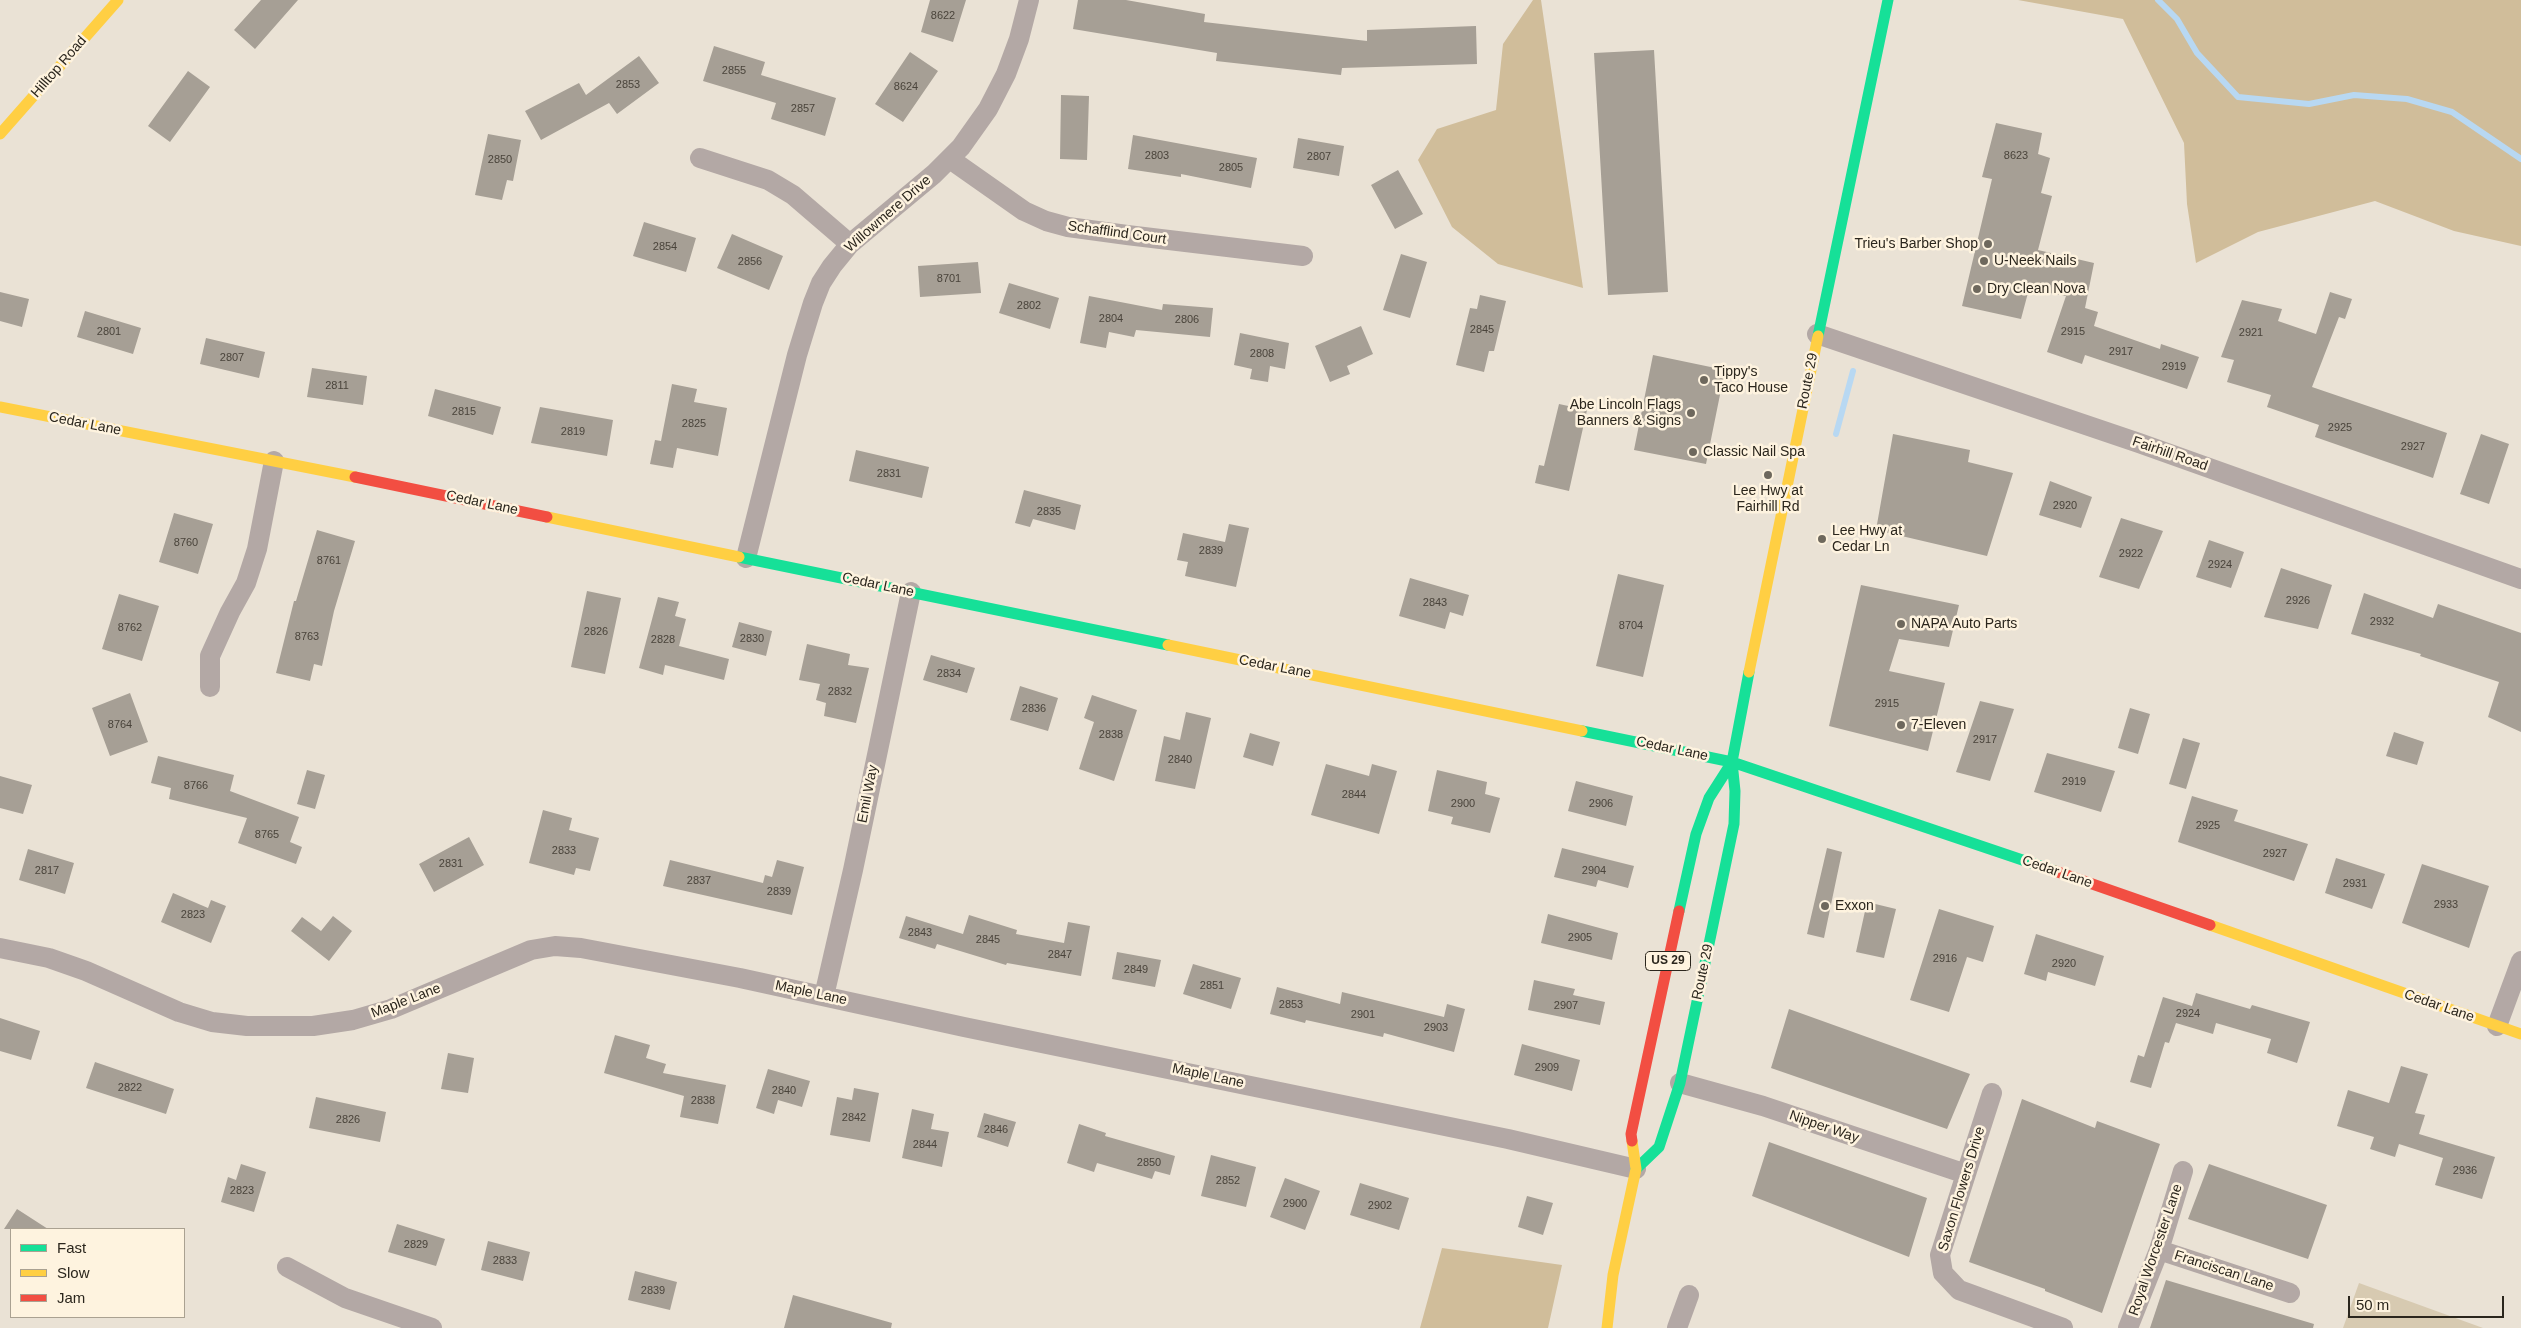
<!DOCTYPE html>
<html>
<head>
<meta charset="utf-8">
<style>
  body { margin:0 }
  #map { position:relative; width:2521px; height:1328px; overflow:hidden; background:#eae2d5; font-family:Arial,sans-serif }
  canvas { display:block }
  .legend { position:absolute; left:10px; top:1228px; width:175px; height:90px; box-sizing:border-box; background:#fef3df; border:1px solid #aaa191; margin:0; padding:6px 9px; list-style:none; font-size:15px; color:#2b261d }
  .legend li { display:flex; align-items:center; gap:10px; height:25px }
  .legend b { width:25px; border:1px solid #aaa191 }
  .scale { position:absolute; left:2348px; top:1296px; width:156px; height:22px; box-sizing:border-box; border:2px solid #2b261d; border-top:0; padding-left:6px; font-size:15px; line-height:18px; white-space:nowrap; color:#2b261d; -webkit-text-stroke:4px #fef3df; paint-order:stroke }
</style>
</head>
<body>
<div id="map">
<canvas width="2521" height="1328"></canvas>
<ul class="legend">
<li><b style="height:6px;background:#16e098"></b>Fast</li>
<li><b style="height:6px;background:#ffcf43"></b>Slow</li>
<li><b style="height:6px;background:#f24e42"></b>Jam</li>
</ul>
<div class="scale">50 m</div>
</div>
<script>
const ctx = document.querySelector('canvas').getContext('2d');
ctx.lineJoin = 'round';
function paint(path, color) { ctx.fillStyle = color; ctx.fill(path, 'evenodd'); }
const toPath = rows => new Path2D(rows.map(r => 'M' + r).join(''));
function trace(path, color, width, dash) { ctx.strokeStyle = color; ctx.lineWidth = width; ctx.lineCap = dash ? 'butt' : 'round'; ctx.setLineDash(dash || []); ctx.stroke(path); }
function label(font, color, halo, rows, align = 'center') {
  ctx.font = font + ' Arial,sans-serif'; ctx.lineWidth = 5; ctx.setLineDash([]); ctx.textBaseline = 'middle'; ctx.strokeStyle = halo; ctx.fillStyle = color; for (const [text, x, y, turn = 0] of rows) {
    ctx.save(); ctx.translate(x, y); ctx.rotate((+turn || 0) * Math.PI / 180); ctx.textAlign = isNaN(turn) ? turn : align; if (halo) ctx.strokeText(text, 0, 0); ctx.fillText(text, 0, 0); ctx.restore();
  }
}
paint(toPath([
  [2359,1283,2483,1328,2343,1328]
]), '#d7cab1');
paint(toPath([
  [1533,0,1541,0,1583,288,1498,264,1452,227,1418,160,1437,129,1496,110,1503,44],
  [2018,0,2521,0,2521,246,2454,231,2375,201,2258,232,2196,263,2187,204,2184,143,2123,19],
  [1442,1248,1562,1265,1548,1328,1420,1328]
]), '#d0bd9a');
trace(toPath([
  [2158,0,2177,19,2197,53,2238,97,2309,104,2354,95,2407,99,2452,112,2521,159],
  [1836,434,1853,371]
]), '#b8d8f2', 6);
paint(toPath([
  [261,0,298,0,255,49,234,30],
  [930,0,966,0,953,42,921,32],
  [1078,0,1126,0,1205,14,1204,22,1367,41,1367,30,1476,26,1477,64,1342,68,1341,75,1216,61,1217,53,1073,29],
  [714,46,765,62,761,75,836,98,825,136,771,119,776,103,703,81],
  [1654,50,1668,292,1608,295,1594,53],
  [910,52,938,71,903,122,875,104],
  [639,56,659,83,617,114,609,103,541,140,525,111,579,83,586,95],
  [188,71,210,87,170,142,148,126],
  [1061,95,1089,96,1087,160,1060,159],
  [1996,123,2042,133,2038,154,2050,158,2041,193,2052,196,2038,250,2094,263,2085,308,2098,312,2094,326,2160,349,2161,344,2199,357,2187,389,2085,355,2082,364,2047,352,2066,296,2029,289,2021,319,1962,306,1992,179,1982,177],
  [488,134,521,140,513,181,507,180,502,200,475,195],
  [1133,135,1257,158,1251,188,1181,174,1181,177,1128,169],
  [1298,138,1344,146,1339,176,1293,168],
  [1398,170,1423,214,1395,229,1371,185],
  [644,222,696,238,686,272,633,256],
  [732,234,783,256,769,290,717,268],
  [1401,254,1427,262,1410,318,1383,310],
  [978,262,981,293,920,297,918,266],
  [1009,283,1059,298,1050,329,999,313],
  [0,292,29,299,22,327,0,321],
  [2330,292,2352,299,2345,319,2339,317,2312,387,2447,433,2433,478,2315,437,2319,425,2267,407,2271,395,2227,382,2234,360,2221,357,2242,300,2282,309,2278,321,2316,334],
  [1480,295,1506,301,1494,351,1489,351,1484,372,1456,365,1470,308,1477,309],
  [1089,296,1162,310,1163,304,1213,308,1210,337,1136,330,1134,337,1109,332,1106,348,1080,343],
  [85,311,141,328,133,354,77,337],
  [1361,326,1373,354,1347,366,1350,374,1330,382,1315,346],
  [1240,333,1289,343,1285,369,1270,366,1268,382,1250,379,1252,369,1234,365],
  [206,338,265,352,259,378,200,364],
  [1653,355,1725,370,1706,464,1634,450],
  [312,368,367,376,363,405,307,397],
  [672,384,697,389,694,402,727,408,718,456,677,448,673,468,650,464,655,440,661,441],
  [435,389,501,407,493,435,428,416],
  [1559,404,1587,410,1569,491,1535,483,1539,465,1544,466],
  [540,407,613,420,607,456,531,443],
  [1893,434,1970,450,1968,462,2013,473,1987,556,1876,530],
  [2481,434,2509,444,2489,504,2460,494],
  [856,450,929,467,922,498,849,481],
  [2050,481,2092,497,2081,528,2039,515],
  [1024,490,1081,505,1075,530,1033,519,1030,527,1015,523],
  [174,513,213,524,198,574,159,562],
  [2121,518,2163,531,2139,589,2099,577],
  [1229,524,1249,528,1236,587,1185,576,1188,562,1177,560,1183,533,1225,542],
  [317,530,355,541,334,611,322,666,314,664,310,681,276,673,294,601,296,601],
  [2209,540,2244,552,2231,588,2196,577],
  [2281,568,2332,585,2318,629,2264,617],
  [1618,574,1664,585,1643,677,1596,666],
  [1410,578,1469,595,1463,616,1450,612,1445,629,1399,616],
  [1861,585,1959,605,1949,647,1899,639,1889,671,1945,683,1928,751,1829,726],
  [587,591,621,598,605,674,571,667],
  [2364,593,2433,618,2438,604,2521,633,2521,732,2488,717,2499,682,2420,656,2421,654,2351,634],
  [119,594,159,606,142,661,102,649],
  [658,597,679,602,675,616,686,619,679,646,729,659,724,680,665,665,663,675,639,668],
  [739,622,772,631,766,656,732,647],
  [807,644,850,654,848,665,869,668,856,723,824,716,826,703,816,700,820,684,799,680],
  [931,655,975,668,967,693,923,680],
  [1020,686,1058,698,1048,731,1010,720],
  [130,693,148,742,110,756,92,708],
  [1092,695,1137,710,1114,781,1079,769,1094,722,1084,718],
  [1980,701,2014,709,1990,781,1956,772],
  [2130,708,2150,714,2138,754,2118,748],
  [1186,712,1211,718,1195,789,1155,781,1164,736,1180,740],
  [2394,732,2424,742,2417,765,2386,756],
  [1250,733,1280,742,1273,766,1243,757],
  [2183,738,2200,743,2186,789,2169,784],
  [2047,753,2115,771,2101,812,2034,792],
  [158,756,234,775,230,791,299,817,290,842,302,847,296,864,238,843,247,818,169,799,171,788,151,783],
  [1326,764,1369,776,1372,764,1397,771,1379,834,1311,815],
  [307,770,325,775,315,809,297,804],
  [1437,770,1487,782,1485,794,1500,798,1490,833,1451,824,1453,817,1428,811],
  [0,776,32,785,23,814,0,808],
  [1576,781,1633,796,1626,826,1568,811],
  [2192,796,2238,810,2234,821,2308,844,2294,881,2178,842],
  [543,810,572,818,569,830,599,838,590,871,576,868,574,875,529,863],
  [469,837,484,865,434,892,419,864],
  [1562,848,1634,866,1628,888,1598,880,1596,887,1554,877],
  [1827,848,1842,852,1824,938,1807,934],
  [28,849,74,863,65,894,19,880],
  [2336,858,2385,874,2372,909,2325,893],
  [670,860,763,883,765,875,772,877,777,860,804,867,792,915,663,886],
  [2422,864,2489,886,2469,948,2402,923],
  [173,893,208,908,211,900,226,906,211,943,161,922],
  [1867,902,1896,909,1884,958,1856,952],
  [1939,909,1994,926,1983,962,1967,957,1949,1012,1910,1000],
  [1548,914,1618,933,1612,960,1541,943],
  [969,915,1017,930,1016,934,1064,943,1068,922,1090,926,1081,976,1007,963,1006,965,937,944,935,949,899,938,906,916,963,934],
  [333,916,352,931,329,961,291,931,302,917,321,931],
  [2036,934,2104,956,2095,986,2048,972,2046,981,2024,974],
  [1117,952,1161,960,1155,987,1112,979],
  [1193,964,1241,978,1231,1009,1183,994],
  [1534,980,1575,989,1573,995,1605,1002,1600,1025,1528,1010],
  [1277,987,1340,1004,1342,992,1444,1017,1447,1004,1465,1009,1454,1052,1384,1033,1383,1037,1306,1020,1305,1023,1270,1014],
  [2196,993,2250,1009,2252,1005,2310,1022,2297,1063,2267,1053,2271,1039,2216,1023,2213,1034,2176,1023,2169,1043,2165,1042,2151,1088,2130,1082,2138,1055,2144,1057,2163,997,2192,1006],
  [1789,1009,1970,1074,1947,1129,1771,1068],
  [0,1018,40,1031,31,1060,0,1051],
  [615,1035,650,1045,646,1058,666,1064,663,1073,726,1085,718,1124,680,1117,684,1096,604,1073],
  [1522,1044,1580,1060,1572,1091,1514,1075],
  [448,1053,474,1058,468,1093,441,1089],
  [95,1062,174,1089,166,1114,86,1088],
  [2401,1066,2428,1074,2415,1113,2425,1115,2419,1134,2495,1157,2482,1199,2435,1185,2443,1158,2399,1144,2395,1157,2370,1149,2374,1137,2337,1126,2348,1090,2389,1103],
  [768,1069,810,1081,802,1107,778,1100,774,1114,756,1108],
  [854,1088,879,1093,870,1142,830,1135,837,1097,852,1100],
  [316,1097,386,1112,380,1142,309,1128],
  [2022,1099,2095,1128,2097,1121,2160,1144,2102,1313,2045,1291,2045,1289,1969,1262],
  [912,1109,934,1114,931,1129,949,1132,942,1167,902,1158],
  [984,1113,1016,1122,1008,1147,977,1137],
  [1079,1124,1106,1133,1105,1136,1175,1156,1170,1175,1155,1171,1152,1179,1097,1163,1094,1172,1067,1163],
  [1769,1142,1927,1198,1909,1257,1752,1196],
  [1211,1155,1256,1167,1246,1207,1201,1196],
  [241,1164,266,1172,254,1212,221,1202,228,1177,236,1180],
  [2209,1164,2327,1205,2308,1259,2188,1219],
  [1285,1178,1320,1191,1305,1230,1270,1217],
  [1360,1183,1409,1198,1399,1230,1350,1215],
  [1527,1196,1553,1203,1543,1235,1518,1227],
  [17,1209,48,1229,4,1229],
  [397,1224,445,1239,436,1266,388,1252],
  [488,1241,530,1252,523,1281,481,1270],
  [635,1271,677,1282,670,1310,628,1300],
  [2166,1280,2314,1324,2313,1328,2150,1328],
  [793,1295,892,1323,891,1328,784,1328]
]), '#a69f95');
trace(toPath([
  [700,158,768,180,793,195,850,244],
  [950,159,1024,211,1046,221,1068,227,1127,235,1303,256],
  [1817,334,2139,443,2521,579],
  [746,558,797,355,813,303,821,283,832,266,850,244,934,174,961,147,988,109,1006,74,1019,39,1029,0],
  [210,687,210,656,230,612,246,583,257,549,274,461],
  [0,948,49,958,86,971,179,1012,212,1022,247,1026,313,1026,353,1020,391,1009,531,950,555,946,581,948,740,978,964,1027,1508,1139,1636,1169],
  [824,996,853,870,911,592],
  [2497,1026,2521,961],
  [1680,1083,1763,1106,1966,1174],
  [1992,1093,1940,1255,1943,1273,1959,1290,2063,1328],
  [2159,1250,2290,1293],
  [287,1267,345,1298,432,1328],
  [1677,1328,1689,1295],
  [2128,1328,2159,1250,2183,1171]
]), '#b3a8a5', 20);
trace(toPath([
  [1818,336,1888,0],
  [739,557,1168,645],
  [1582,731,1732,762,2055,871],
  [1679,911,1696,834,1709,798,1732,762],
  [1636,1169,1659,1147,1680,1083,1734,824,1735,791,1732,762,1749,672]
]), '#16e098', 11);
trace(toPath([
  [0,134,118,0],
  [0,407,355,477],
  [547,517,739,557],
  [1168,645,1582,731],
  [1749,672,1818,336],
  [2210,925,2521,1034],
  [1607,1328,1613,1275,1636,1169,1632,1141]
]), '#ffcf43', 11);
trace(toPath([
  [355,477,547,517],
  [2055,871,2210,925],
  [1632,1141,1631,1134,1679,911]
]), '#f24e42', 11);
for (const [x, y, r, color] of [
  [1988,244,5,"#6e685d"],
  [1984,261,5,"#6e685d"],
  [1977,289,5,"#6e685d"],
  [1704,380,5,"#6e685d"],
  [1691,413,5,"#6e685d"],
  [1693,452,5,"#6e685d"],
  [1768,475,5,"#6e685d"],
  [1822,539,5,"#6e685d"],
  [1901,624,5,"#6e685d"],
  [1901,725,5,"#6e685d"],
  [1825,906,5,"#6e685d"]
]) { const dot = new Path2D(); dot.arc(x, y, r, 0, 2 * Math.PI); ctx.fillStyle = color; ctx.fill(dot); trace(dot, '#fef3df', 2); }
label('11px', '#4a443b', null, [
  ["8622",943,16],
  ["2855",734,71],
  ["2853",628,85],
  ["8624",906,87],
  ["2857",803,109],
  ["2803",1157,156],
  ["8623",2016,156],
  ["2807",1319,157],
  ["2850",500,160],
  ["2805",1231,168],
  ["2854",665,247],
  ["2856",750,262],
  ["8701",949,279],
  ["2802",1029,306],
  ["2804",1111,319],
  ["2806",1187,320],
  ["2845",1482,330],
  ["2801",109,332],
  ["2915",2073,332],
  ["2921",2251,333],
  ["2917",2121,352],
  ["2808",1262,354],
  ["2807",232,358],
  ["2919",2174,367],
  ["2811",337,386],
  ["2815",464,412],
  ["2825",694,424],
  ["2925",2340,428],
  ["2819",573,432],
  ["2927",2413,447],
  ["2831",889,474],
  ["2920",2065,506],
  ["2835",1049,512],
  ["8760",186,543],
  ["2839",1211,551],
  ["2922",2131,554],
  ["8761",329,561],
  ["2924",2220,565],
  ["2926",2298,601],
  ["2843",1435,603],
  ["2932",2382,622],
  ["8704",1631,626],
  ["8762",130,628],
  ["2826",596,632],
  ["8763",307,637],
  ["2830",752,639],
  ["2828",663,640],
  ["2834",949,674],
  ["2832",840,692],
  ["2915",1887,704],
  ["2836",1034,709],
  ["8764",120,725],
  ["2838",1111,735],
  ["2917",1985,740],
  ["2840",1180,760],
  ["2919",2074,782],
  ["8766",196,786],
  ["2844",1354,795],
  ["2900",1463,804],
  ["2906",1601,804],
  ["2925",2208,826],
  ["8765",267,835],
  ["2833",564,851],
  ["2927",2275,854],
  ["2831",451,864],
  ["2817",47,871],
  ["2904",1594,871],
  ["2837",699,881],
  ["2931",2355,884],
  ["2839",779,892],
  ["2933",2446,905],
  ["2823",193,915],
  ["2843",920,933],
  ["2905",1580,938],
  ["2845",988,940],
  ["2847",1060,955],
  ["2916",1945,959],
  ["2920",2064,964],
  ["2849",1136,970],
  ["2851",1212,986],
  ["2853",1291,1005],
  ["2907",1566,1006],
  ["2924",2188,1014],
  ["2901",1363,1015],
  ["2903",1436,1028],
  ["2909",1547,1068],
  ["2822",130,1088],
  ["2840",784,1091],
  ["2838",703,1101],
  ["2842",854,1118],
  ["2826",348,1120],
  ["2846",996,1130],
  ["2844",925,1145],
  ["2850",1149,1163],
  ["2936",2465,1171],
  ["2852",1228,1181],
  ["2823",242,1191],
  ["2900",1295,1204],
  ["2902",1380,1206],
  ["2829",416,1245],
  ["2833",505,1261],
  ["2839",653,1291]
]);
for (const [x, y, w] of [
  [1668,961,45]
]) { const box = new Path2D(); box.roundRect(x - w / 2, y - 9.5, w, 19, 4); ctx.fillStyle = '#fef3df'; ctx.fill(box); trace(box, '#2b261d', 1); }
label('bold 12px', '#2b261d', null, [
  ["US 29",1668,961]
]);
label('14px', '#2b261d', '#fef3df', [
  ["Hilltop Road",59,67,-49],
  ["Willowmere Drive",888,214,-41],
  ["Schafflind Court",1117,233,8],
  ["Route 29",1808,381,-79],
  ["Cedar Lane",85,424,11],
  ["Fairhill Road",2170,454,19],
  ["Cedar Lane",482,503,12],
  ["Cedar Lane",878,585,12],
  ["Cedar Lane",1275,667,11],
  ["Cedar Lane",1672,749,12],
  ["Emil Way",868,794,-79],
  ["Cedar Lane",2057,872,19],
  ["Route 29",1703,972,-78],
  ["Maple Lane",811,993,12],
  ["Maple Lane",406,1001,-21],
  ["Cedar Lane",2439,1006,19],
  ["Maple Lane",1208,1076,12],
  ["Nipper Way",1824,1127,19],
  ["Saxon Flowers Drive",1962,1189,-73],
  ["Royal Worcester Lane",2156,1250,-71],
  ["Franciscan Lane",2224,1271,18]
]);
label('14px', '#2b261d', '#fef3df', [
  ["Trieu's Barber Shop",1978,244,"right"],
  ["U-Neek Nails",1994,261],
  ["Dry Clean Nova",1987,289],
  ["Tippy's",1714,372],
  ["Taco House",1714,388],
  ["Abe Lincoln Flags",1681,405,"right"],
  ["Banners & Signs",1681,421,"right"],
  ["Classic Nail Spa",1703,452],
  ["Lee Hwy at",1768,491,"center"],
  ["Fairhill Rd",1768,507,"center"],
  ["Lee Hwy at",1832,531],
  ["Cedar Ln",1832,547],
  ["NAPA Auto Parts",1911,624],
  ["7-Eleven",1911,725],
  ["Exxon",1835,906]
], 'left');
</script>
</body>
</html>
